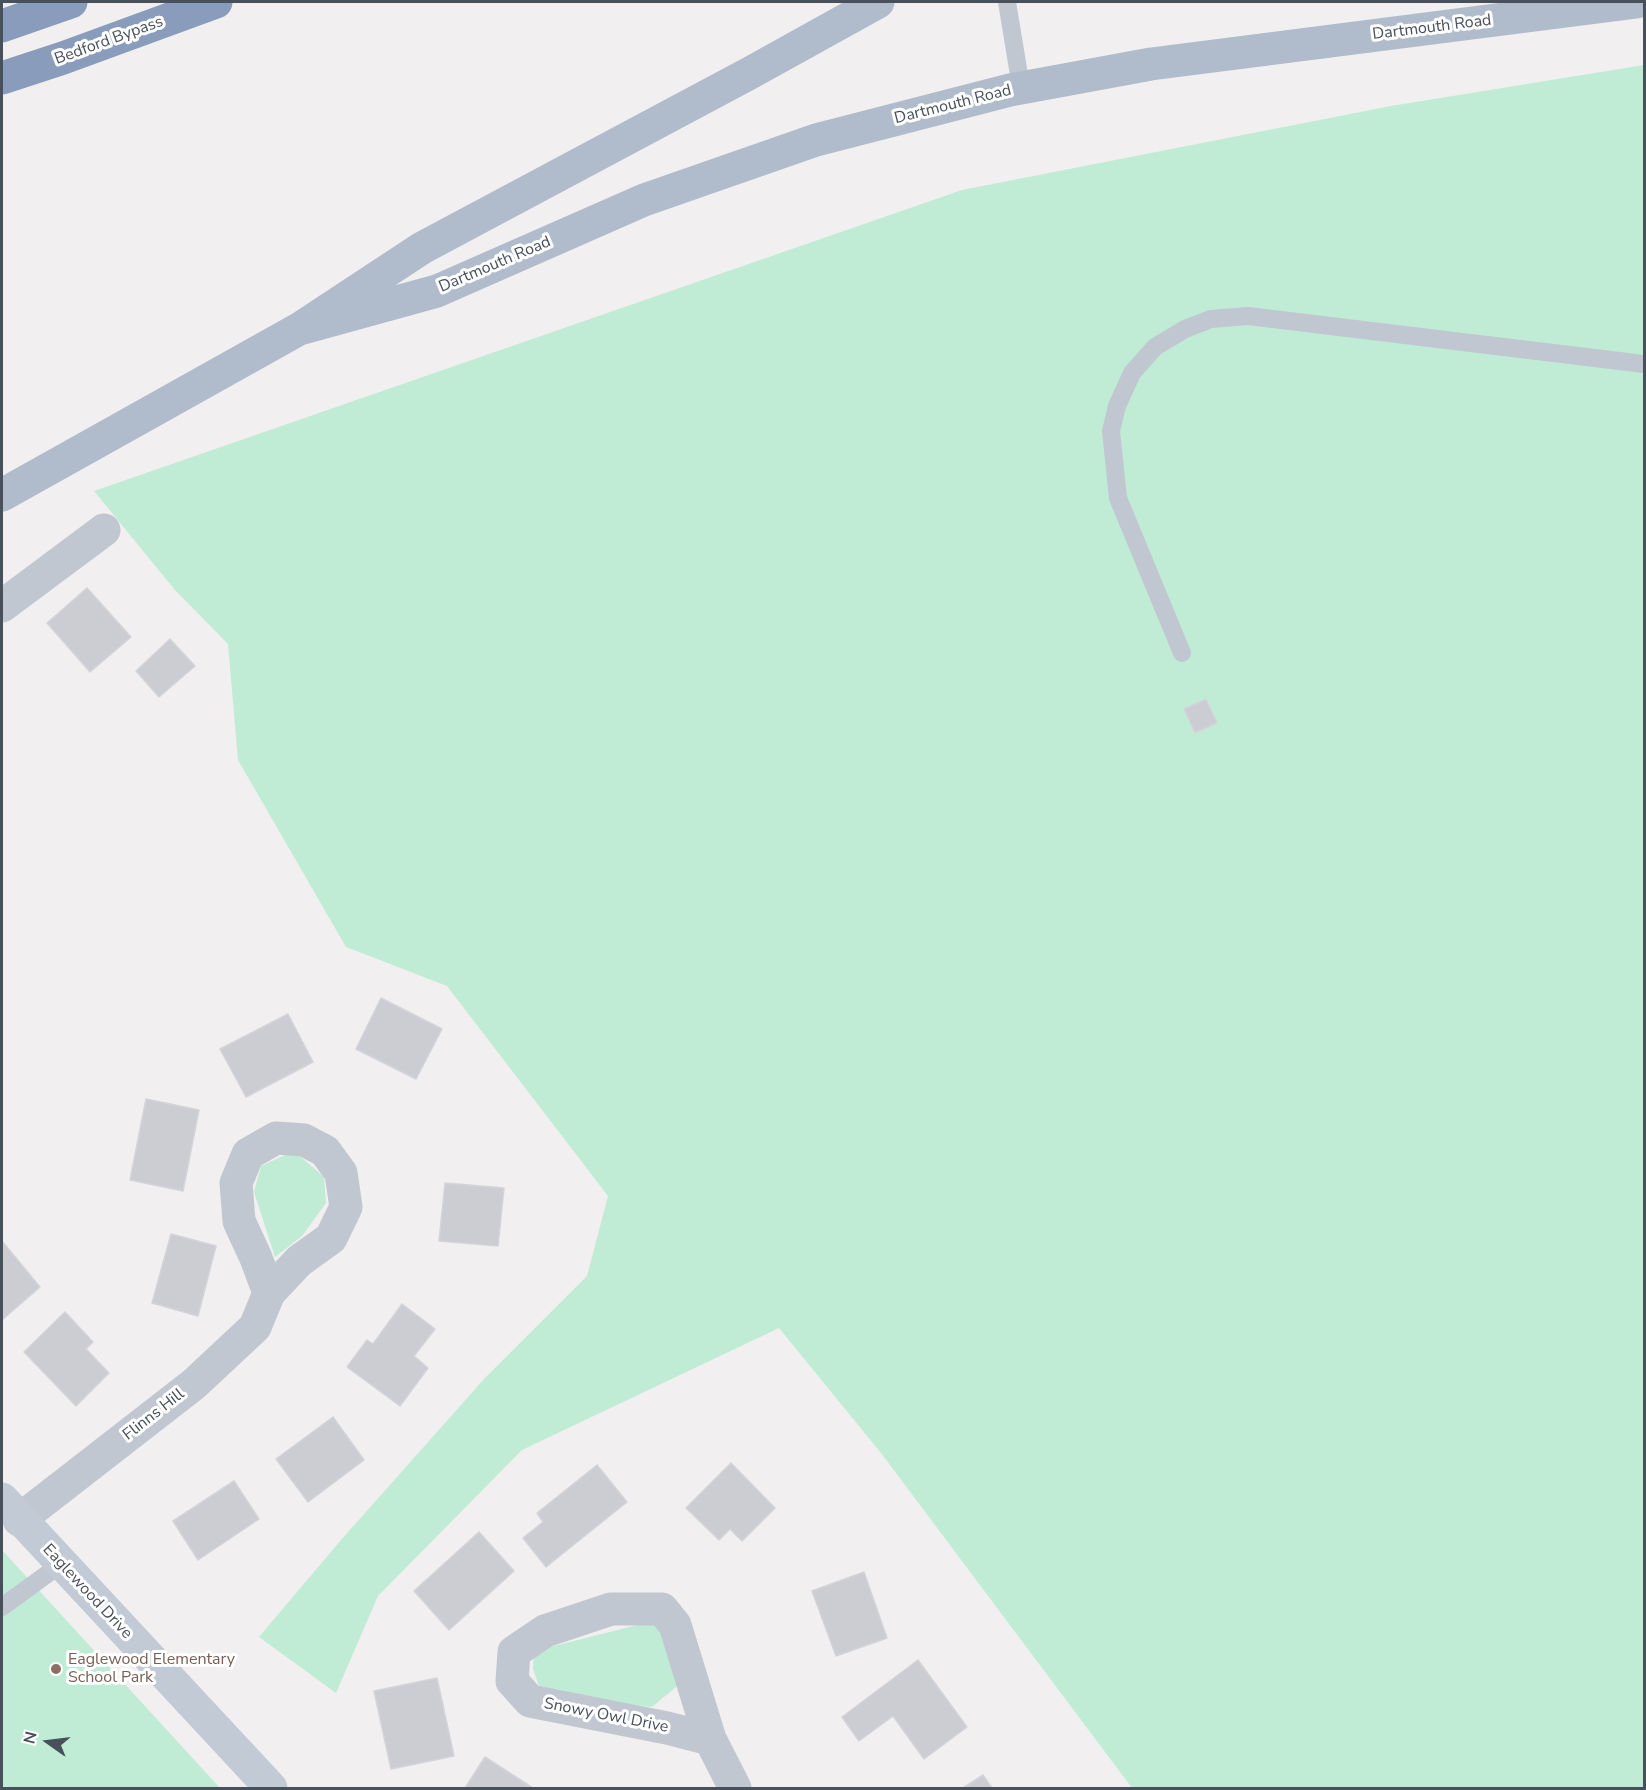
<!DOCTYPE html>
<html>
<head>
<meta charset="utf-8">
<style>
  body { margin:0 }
  #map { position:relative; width:1646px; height:1790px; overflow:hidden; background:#f1efef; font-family:"Nunito Sans",sans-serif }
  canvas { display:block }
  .frame { position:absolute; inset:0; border:3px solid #48505b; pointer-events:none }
  .north { position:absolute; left:18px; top:1712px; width:60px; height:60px; -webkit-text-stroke:4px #fff; paint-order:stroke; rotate:284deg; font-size:16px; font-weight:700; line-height:24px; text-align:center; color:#48505b }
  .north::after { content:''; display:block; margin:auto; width:21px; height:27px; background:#48505b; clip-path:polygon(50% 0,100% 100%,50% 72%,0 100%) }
</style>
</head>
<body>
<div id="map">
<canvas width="1646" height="1790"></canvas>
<div class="frame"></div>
<div class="north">N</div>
</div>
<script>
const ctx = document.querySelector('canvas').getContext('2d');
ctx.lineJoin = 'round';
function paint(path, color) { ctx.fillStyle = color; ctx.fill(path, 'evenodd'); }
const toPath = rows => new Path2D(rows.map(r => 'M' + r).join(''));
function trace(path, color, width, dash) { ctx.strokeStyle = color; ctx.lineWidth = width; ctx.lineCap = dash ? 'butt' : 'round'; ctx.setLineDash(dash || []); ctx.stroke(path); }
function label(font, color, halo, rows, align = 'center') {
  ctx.font = font + ' "Nunito Sans",sans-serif'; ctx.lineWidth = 6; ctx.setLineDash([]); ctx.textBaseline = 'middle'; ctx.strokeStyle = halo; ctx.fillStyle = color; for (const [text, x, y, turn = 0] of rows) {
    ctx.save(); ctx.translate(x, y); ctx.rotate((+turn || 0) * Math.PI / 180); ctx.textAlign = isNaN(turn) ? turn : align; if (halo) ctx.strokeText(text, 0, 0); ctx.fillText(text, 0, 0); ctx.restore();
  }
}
paint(toPath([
  [1644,65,1644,1788,1132,1788,881,1453,779,1328,522,1450,378,1596,336,1693,259,1637,341,1540,485,1378,587,1276,608,1196,447,986,346,947,238,760,228,644,175,590,94,491,962,190,1391,106],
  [294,1151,324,1177,326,1203,302,1236,275,1257,254,1192,261,1166],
  [2,1550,220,1788,2,1788],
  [657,1620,681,1683,652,1707,562,1697,540,1689,533,1669,534,1651]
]), '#c0ecd6');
const building = toPath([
  [87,588,131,637,90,672,47,623,87,588],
  [170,639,195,666,159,697,136,671,170,639],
  [1206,699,1217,723,1195,733,1184,709,1206,699],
  [381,998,442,1029,416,1079,356,1049,381,998],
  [288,1014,313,1062,246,1097,220,1049,288,1014],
  [146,1099,199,1110,183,1191,130,1180,146,1099],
  [445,1183,504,1188,498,1246,439,1241,445,1183],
  [171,1234,216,1246,198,1316,152,1303,171,1234],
  [2,1241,40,1287,2,1320,2,1241],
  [402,1304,435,1329,414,1356,428,1368,400,1406,347,1367,367,1340,373,1344,402,1304],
  [65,1312,93,1342,86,1349,109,1373,76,1406,24,1352,65,1312],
  [333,1417,364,1460,308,1502,276,1459,333,1417],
  [731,1463,775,1508,742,1541,730,1529,719,1540,686,1508,731,1463],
  [597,1465,627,1502,546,1567,523,1538,543,1522,537,1513,597,1465],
  [234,1481,259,1519,198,1560,173,1521,234,1481],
  [479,1532,514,1571,449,1630,414,1591,479,1532],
  [864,1572,887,1638,836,1656,812,1591,864,1572],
  [918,1660,967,1727,924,1759,893,1716,859,1741,842,1717,918,1660],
  [437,1678,454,1756,391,1769,374,1691,437,1678],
  [485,1757,533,1788,465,1788,485,1757],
  [983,1775,992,1788,963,1788,983,1775]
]);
paint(building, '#cccdd3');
trace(building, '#d3d4da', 1.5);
trace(toPath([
  [1007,2,1021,87],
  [1182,653,1118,498,1111,431,1117,406,1132,373,1155,347,1185,329,1211,319,1248,316,1644,364],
  [2,1607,61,1564]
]), '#c0c7d0', 18);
trace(toPath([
  [2,606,104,530],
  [19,1520,194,1384,255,1327,269,1293,299,1261,331,1238,346,1207,341,1173,325,1151,304,1140,276,1138,248,1154,236,1183,239,1221,256,1258,269,1293],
  [710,1739,667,1728,530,1701,512,1681,514,1652,545,1631,611,1609,662,1609,675,1625,710,1739,735,1788]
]), '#c0c7d0', 33);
trace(toPath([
  [2,1499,271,1788]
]), '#c2cad6', 33);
trace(toPath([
  [299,329,437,291,644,200,816,140,1010,90,1151,64,1637,2],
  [2,495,299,329,422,248,750,73,878,2]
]), '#b0bbcc', 33);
trace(toPath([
  [2,26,71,2],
  [2,78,63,58,216,2]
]), '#899cbb', 33);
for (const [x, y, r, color] of [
  [56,1669,6,"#8d6e63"]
]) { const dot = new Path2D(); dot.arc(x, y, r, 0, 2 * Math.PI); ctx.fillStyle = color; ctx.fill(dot); trace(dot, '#fff', 2); }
label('16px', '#48505b', '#fff', [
  ["Dartmouth Road",1432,28,-7],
  ["Bedford Bypass",109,41,-20],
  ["Dartmouth Road",953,105,-14],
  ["Dartmouth Road",495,265,-23],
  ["Flinns Hill",154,1415,-38],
  ["Eaglewood Drive",87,1592,47],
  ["Snowy Owl Drive",606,1716,11]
]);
label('16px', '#785e54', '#fff', [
  ["Eaglewood Elementary",68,1660],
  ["School Park",68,1678]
], 'left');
</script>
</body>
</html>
